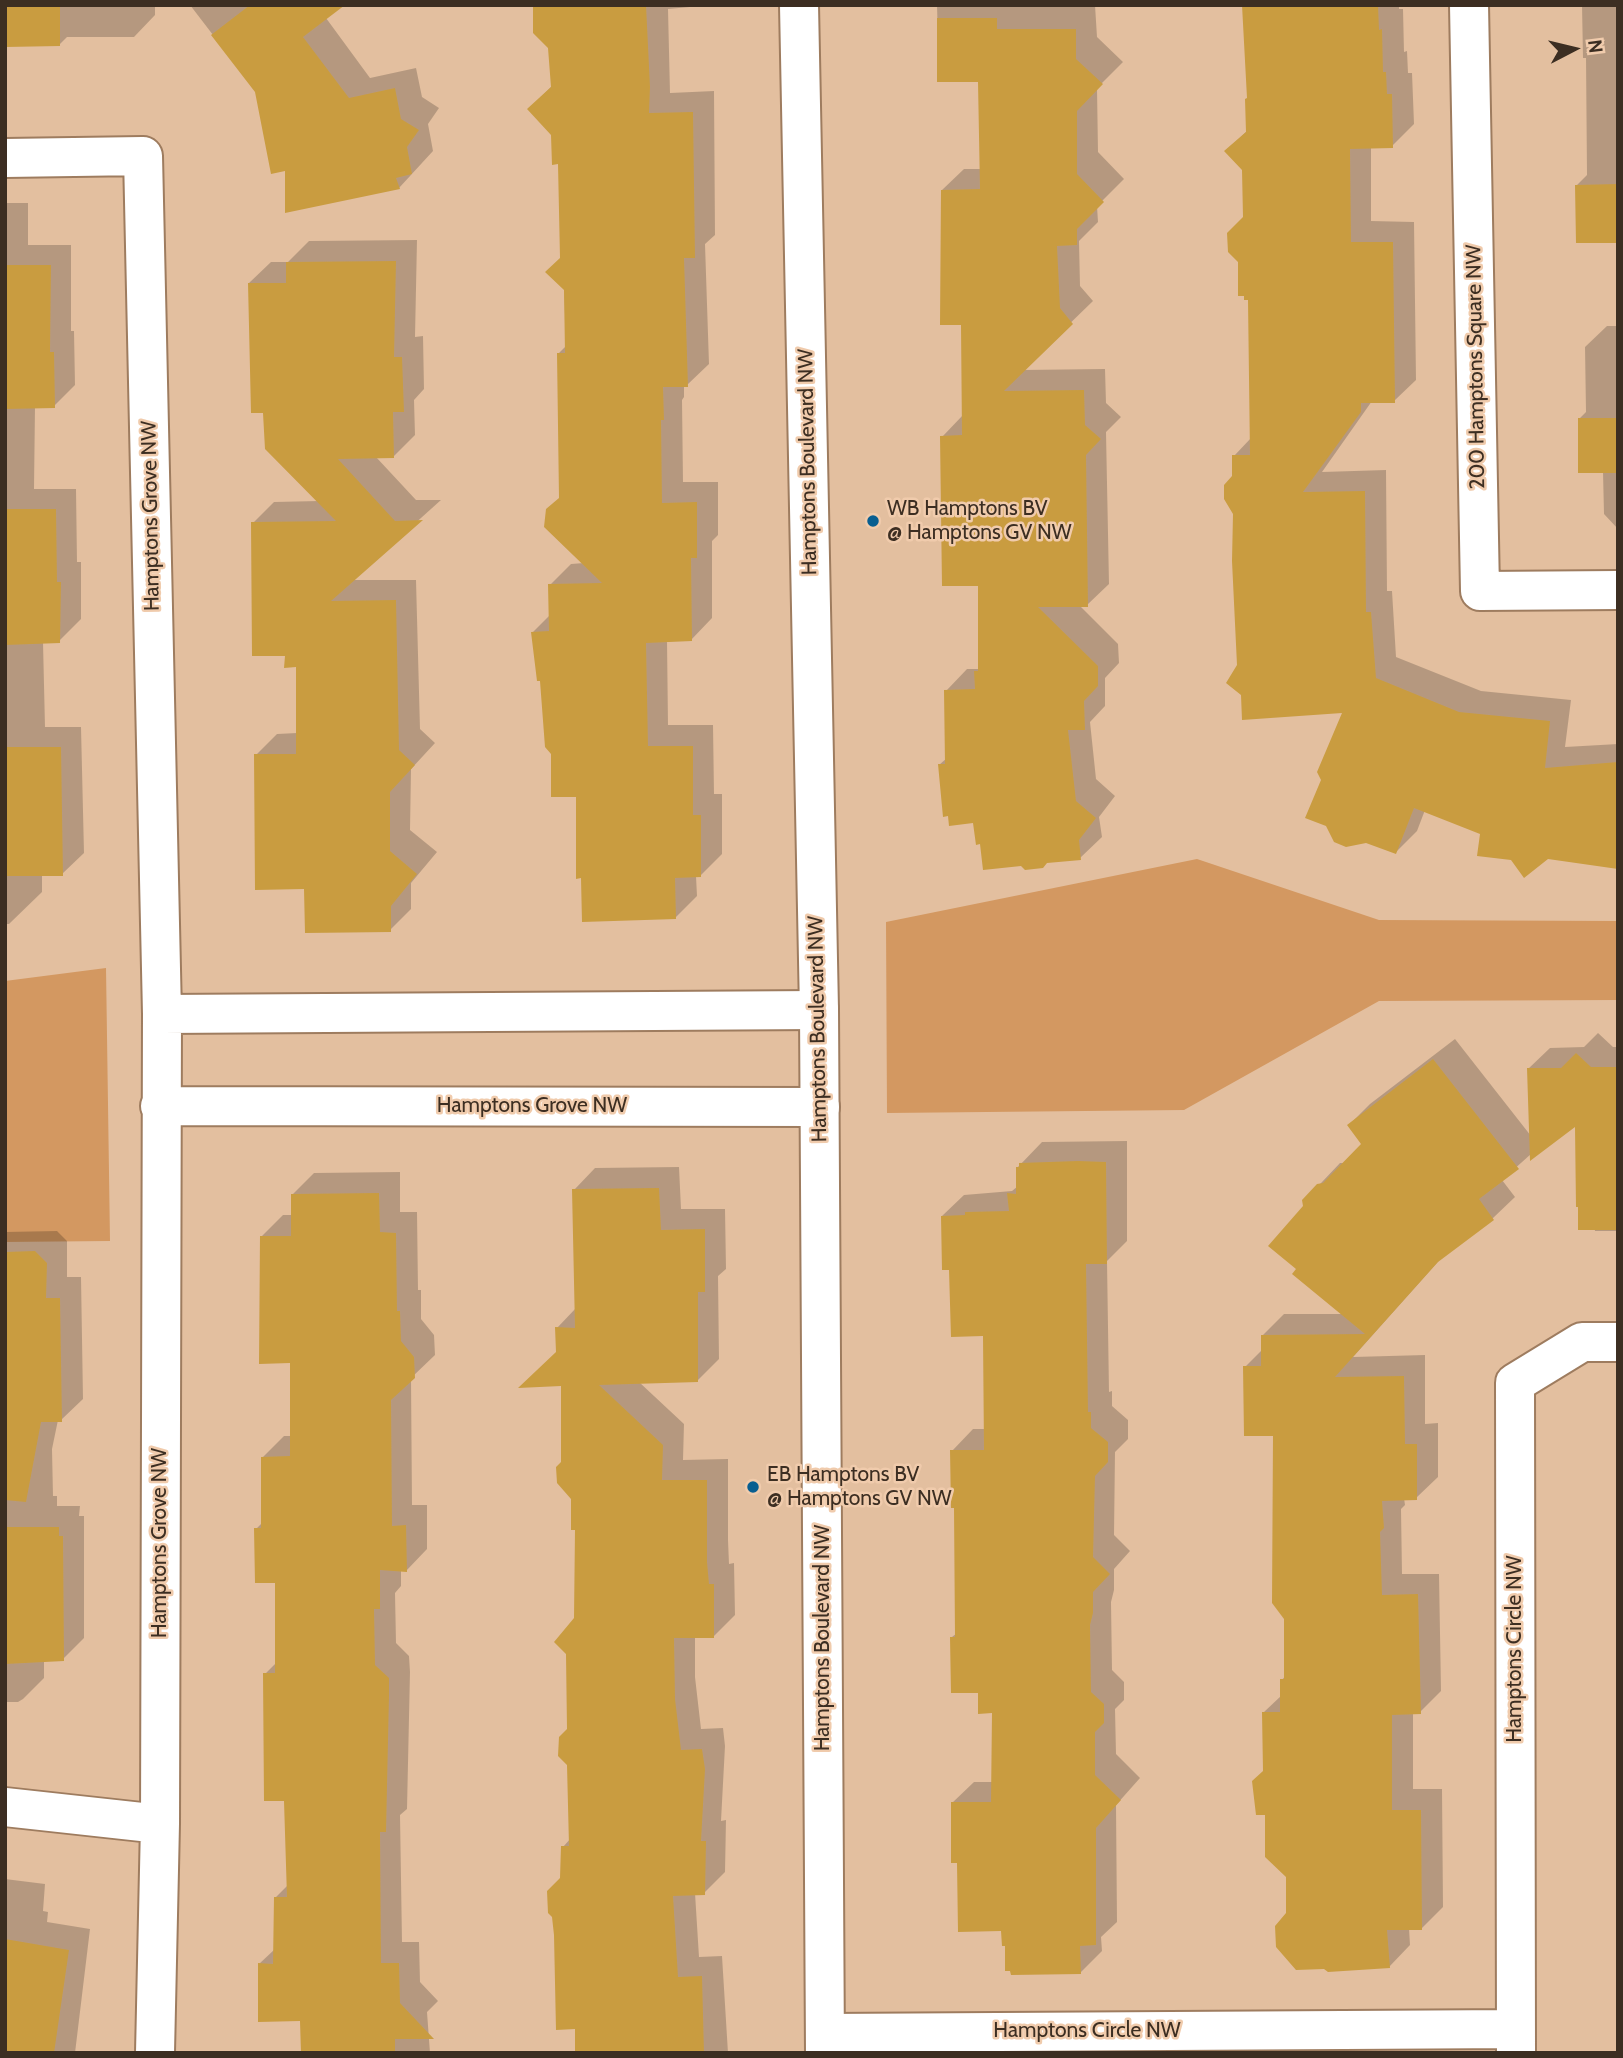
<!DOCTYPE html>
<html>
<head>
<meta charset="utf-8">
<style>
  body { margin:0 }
  #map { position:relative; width:1623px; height:2058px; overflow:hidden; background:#e3bf9f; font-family:Cabin,sans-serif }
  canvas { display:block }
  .frame { position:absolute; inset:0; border:7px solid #3c2e22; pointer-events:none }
  .north { position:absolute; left:1539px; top:14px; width:70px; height:70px; -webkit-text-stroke:5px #f0cbac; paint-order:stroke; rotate:83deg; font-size:19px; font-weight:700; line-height:28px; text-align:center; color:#3c2e22 }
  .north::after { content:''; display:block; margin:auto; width:24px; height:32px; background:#3c2e22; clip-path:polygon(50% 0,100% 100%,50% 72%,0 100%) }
</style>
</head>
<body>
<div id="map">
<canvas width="1623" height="2058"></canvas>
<div class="frame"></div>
<div class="north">N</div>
</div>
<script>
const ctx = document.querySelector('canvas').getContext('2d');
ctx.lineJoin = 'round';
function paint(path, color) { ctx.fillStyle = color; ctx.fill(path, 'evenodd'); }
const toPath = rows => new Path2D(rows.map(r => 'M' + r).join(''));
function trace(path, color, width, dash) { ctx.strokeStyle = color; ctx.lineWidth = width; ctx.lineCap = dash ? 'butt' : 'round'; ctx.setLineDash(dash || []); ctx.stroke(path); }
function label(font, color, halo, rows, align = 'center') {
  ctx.font = font + ' Cabin,sans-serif'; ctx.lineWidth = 5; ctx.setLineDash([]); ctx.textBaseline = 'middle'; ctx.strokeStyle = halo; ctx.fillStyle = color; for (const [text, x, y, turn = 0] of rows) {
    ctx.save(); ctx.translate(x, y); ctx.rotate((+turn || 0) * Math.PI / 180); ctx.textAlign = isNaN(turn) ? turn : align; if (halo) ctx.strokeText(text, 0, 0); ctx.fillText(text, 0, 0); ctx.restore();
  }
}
paint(toPath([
  [1197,859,1379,920,1618,921,1618,1000,1379,1001,1184,1110,887,1113,886,922],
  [106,968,110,1241,5,1242,5,981]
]), '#d39861');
paint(toPath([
  [5,5,155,5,155,15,134,37,67,37,59,45],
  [190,5,342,5,326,18,370,78,416,68,422,97,439,108,428,124,433,151,399,188,286,169,256,91],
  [544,5,692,5,690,7,668,9,670,93,714,91,715,235,705,244,709,364,687,385,684,385,684,397,682,400,683,482,718,482,718,535,712,541,712,618,691,640,667,640,668,725,713,725,714,794,722,794,722,854,700,876,696,876,697,896,675,918,578,795,552,753,542,679,532,633,551,614,550,585,571,564,584,563,561,496,558,354,566,346,560,163,553,135,529,109,553,85],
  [937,5,1095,5,1097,37,1123,62,1097,88,1098,152,1124,179,1097,206,1098,222,1079,241,1080,286,1093,301,1022,370,1105,369,1106,403,1121,417,1106,432,1109,584,1087,605,1079,605,1118,644,1119,663,1105,678,1105,706,1090,722,1096,779,1115,796,1099,817,1102,837,1080,858,982,842,975,821,939,765,947,758,946,691,967,669,979,669,979,584,942,437,963,415,963,323,942,190,964,169,981,169,979,80,939,80],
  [1244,5,1399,5,1399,9,1403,9,1404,52,1407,51,1408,73,1412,73,1414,124,1392,146,1371,146,1371,221,1414,222,1416,380,1394,401,1372,401,1322,472,1386,470,1387,591,1392,591,1396,657,1481,691,1571,700,1565,747,1618,744,1618,866,1547,857,1512,859,1481,833,1425,810,1417,831,1396,852,1323,780,1344,711,1239,665,1234,456,1251,438,1249,298,1244,169,1226,151,1248,130,1249,97],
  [1582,5,1618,5,1618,303,1617,241,1577,185,1587,175,1586,58,1583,58],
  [5,203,28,203,28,245,71,245,71,331,74,331,75,385,54,406,35,407,34,489,76,489,77,562,81,562,81,619,59,641,43,642,45,727,81,727,84,853,62,874,42,874,42,892,9,924,5,924],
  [417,240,415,337,423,336,424,389,414,400,415,435,394,456,376,457,416,500,441,500,352,580,416,580,420,729,435,743,411,769,410,830,437,852,411,883,411,909,390,930,306,887,256,755,277,734,297,733,297,665,286,654,253,523,274,502,319,501,249,283,271,262,288,262,309,241],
  [1607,326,1618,326,1618,529,1604,514,1603,472,1579,419,1586,412,1585,347],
  [1598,1033,1613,1047,1618,1047,1618,1231,1595,1231,1576,1124,1531,1154,1502,1180,1515,1197,1493,1218,1443,1256,1353,1357,1425,1355,1425,1424,1438,1423,1438,1477,1416,1498,1404,1498,1405,1505,1401,1509,1402,1574,1439,1574,1441,1691,1420,1712,1413,1712,1413,1789,1442,1789,1443,1907,1422,1928,1409,1928,1410,1945,1389,1967,1288,1913,1288,1876,1265,1771,1264,1712,1282,1695,1282,1680,1286,1675,1286,1618,1275,1434,1245,1367,1263,1349,1262,1336,1284,1314,1343,1314,1298,1269,1304,1201,1340,1163,1345,1163,1364,1144,1349,1125,1370,1104,1455,1039,1531,1136,1528,1069,1550,1048,1584,1047],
  [1127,1141,1127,1241,1107,1261,1109,1392,1112,1391,1112,1406,1128,1420,1128,1439,1115,1452,1114,1535,1130,1551,1114,1569,1114,1590,1111,1602,1112,1670,1124,1682,1124,1700,1115,1709,1116,1754,1140,1778,1116,1805,1117,1922,1101,1937,1102,1951,1080,1973,1007,1944,1002,1929,959,1861,952,1803,974,1782,993,1782,994,1711,979,1691,952,1637,957,1633,956,1507,952,1451,973,1429,986,1429,985,1334,951,1268,942,1216,964,1195,1012,1191,1018,1186,1017,1168,1042,1142],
  [679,1167,681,1209,725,1209,726,1269,718,1276,719,1359,698,1380,639,1382,684,1424,683,1460,728,1459,728,1540,729,1564,734,1563,735,1615,714,1636,695,1636,695,1677,701,1729,723,1728,725,1746,721,1821,726,1820,725,1872,704,1893,695,1893,699,1957,722,1956,728,2053,577,2053,576,2028,562,1879,563,1847,571,1838,569,1729,575,1619,576,1528,573,1498,562,1463,563,1385,557,1328,576,1308,574,1190,595,1168],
  [400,1172,400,1212,417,1212,418,1290,421,1290,421,1319,434,1335,435,1355,411,1378,412,1505,427,1505,427,1549,406,1571,401,1570,401,1586,395,1593,396,1643,409,1656,410,1672,407,1809,400,1815,402,1942,419,1942,420,1982,438,2001,427,2012,430,2053,302,2053,302,2020,259,1964,275,1949,275,1898,288,1885,286,1799,265,1674,276,1663,276,1581,256,1529,263,1522,263,1457,284,1436,292,1436,291,1361,262,1236,283,1215,293,1215,293,1194,314,1173],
  [57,1231,67,1241,67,1277,81,1277,83,1399,61,1420,58,1420,52,1449,53,1496,57,1496,57,1506,80,1506,79,1516,84,1516,84,1638,63,1659,44,1660,44,1678,23,1699,18,1702,5,1702,5,1232],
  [5,1879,45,1884,43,1911,48,1912,47,1922,90,1929,75,2053,5,2053]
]), '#0003');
paint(toPath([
  [5,5,60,5,60,46,5,47],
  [250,5,345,5,303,37,349,98,395,88,401,119,419,130,407,147,412,174,396,178,400,189,285,213,285,171,271,174,255,92,211,35],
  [533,5,646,5,650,87,649,113,693,112,695,258,684,258,688,387,663,387,664,420,661,420,662,503,697,502,697,558,691,558,692,641,646,643,648,746,693,746,693,815,701,815,701,877,675,878,676,919,582,922,581,878,576,879,576,797,551,797,551,754,545,747,540,681,537,681,531,632,549,631,548,584,602,583,544,527,546,509,559,498,557,353,565,353,564,290,545,272,560,258,558,164,552,165,551,135,527,109,551,87,548,48,533,33],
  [1242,5,1378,5,1379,30,1382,29,1383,72,1386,72,1387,94,1392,94,1393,148,1350,149,1351,242,1393,242,1395,403,1361,403,1361,412,1303,492,1365,491,1366,612,1371,612,1376,678,1459,712,1550,721,1545,768,1618,762,1618,869,1548,859,1524,878,1511,860,1477,856,1480,834,1414,808,1396,854,1366,843,1346,847,1334,842,1326,826,1305,818,1321,780,1317,772,1342,713,1242,720,1241,695,1226,683,1237,665,1232,561,1233,514,1224,499,1224,485,1232,476,1232,455,1250,455,1248,300,1244,300,1244,296,1238,296,1238,262,1228,252,1227,233,1243,217,1242,170,1224,151,1246,132,1245,99,1247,98],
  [937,18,997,18,997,29,1076,29,1076,59,1103,84,1077,111,1077,174,1104,202,1077,229,1077,245,1057,246,1060,308,1073,324,1004,391,1084,390,1085,425,1101,439,1086,455,1088,607,1038,607,1098,666,1098,686,1084,701,1085,730,1068,730,1076,801,1096,818,1079,840,1081,860,1047,863,1043,868,1025,870,1021,866,983,870,980,844,976,845,973,823,949,826,948,816,943,817,938,764,945,764,944,690,975,689,974,671,978,671,978,586,942,586,940,436,962,435,961,325,940,325,941,190,980,189,978,82,937,82],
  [1618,184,1618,243,1576,243,1575,185],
  [396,261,394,357,402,357,404,412,393,412,394,458,338,459,395,521,423,520,331,601,396,600,399,750,415,765,390,792,390,851,417,874,391,906,391,932,305,933,304,889,255,890,254,754,296,754,296,667,284,668,285,656,252,656,251,522,336,521,265,449,263,413,251,413,248,283,286,283,286,262],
  [5,265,51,265,50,352,54,352,55,408,5,409],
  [1578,418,1618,418,1618,473,1578,473],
  [5,509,56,509,57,582,61,582,60,643,5,645],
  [5,747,61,747,63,876,5,876],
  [1576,1053,1591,1067,1618,1067,1618,1230,1578,1230,1578,1207,1576,1207,1575,1127,1530,1161,1527,1068,1561,1068],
  [1433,1059,1519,1169,1479,1199,1494,1220,1438,1262,1335,1377,1404,1376,1405,1444,1417,1444,1417,1500,1382,1501,1384,1528,1380,1532,1382,1595,1418,1594,1421,1714,1392,1715,1392,1810,1421,1810,1422,1930,1387,1930,1390,1968,1328,1972,1324,1969,1296,1970,1276,1947,1275,1926,1286,1913,1286,1877,1265,1857,1265,1815,1256,1815,1252,1781,1263,1771,1262,1712,1280,1712,1280,1679,1284,1679,1284,1619,1272,1603,1273,1436,1244,1436,1243,1366,1261,1366,1261,1335,1365,1334,1292,1274,1296,1269,1268,1246,1303,1206,1302,1200,1317,1184,1323,1183,1361,1144,1347,1125],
  [1078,1161,1106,1162,1107,1264,1086,1264,1088,1412,1091,1412,1091,1428,1108,1442,1108,1462,1095,1476,1093,1557,1110,1574,1093,1592,1093,1613,1090,1625,1091,1692,1104,1704,1104,1723,1095,1732,1095,1775,1121,1800,1096,1828,1096,1945,1080,1946,1081,1974,1011,1975,1010,1971,1005,1971,1005,1946,1002,1946,1001,1931,958,1932,957,1863,951,1863,951,1802,991,1802,992,1713,978,1714,978,1693,951,1693,950,1637,955,1637,954,1508,951,1508,950,1450,984,1450,983,1336,951,1337,949,1270,942,1270,941,1216,965,1215,965,1212,1009,1211,1007,1193,1016,1194,1016,1167,1019,1167,1019,1163],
  [659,1188,661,1230,705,1229,705,1292,698,1292,698,1382,599,1385,663,1445,662,1480,707,1480,707,1562,709,1584,714,1584,714,1638,674,1638,675,1699,681,1750,702,1749,705,1769,701,1841,706,1841,705,1895,673,1896,678,1977,702,1976,704,2053,575,2053,575,2029,556,2030,554,1935,552,1917,548,1913,547,1891,560,1878,561,1846,569,1846,567,1765,558,1756,559,1737,567,1729,566,1654,554,1642,574,1618,575,1530,571,1530,571,1499,557,1483,556,1467,561,1462,561,1386,518,1388,556,1352,555,1327,575,1328,572,1189],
  [379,1193,380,1232,396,1233,397,1311,400,1311,401,1341,414,1357,415,1378,391,1400,392,1526,406,1525,407,1572,380,1570,380,1609,374,1609,375,1665,389,1678,389,1695,386,1832,380,1832,381,1963,399,1963,400,2003,434,2039,395,2039,395,2053,301,2053,300,2021,258,2022,258,1963,273,1964,274,1897,287,1897,284,1801,264,1801,263,1673,275,1673,275,1583,255,1583,254,1528,261,1528,261,1457,290,1456,290,1363,259,1364,260,1236,291,1236,291,1194],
  [35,1251,47,1263,46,1298,60,1298,62,1422,41,1422,26,1502,5,1500,5,1252],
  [5,1527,59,1527,59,1536,63,1536,64,1661,5,1664],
  [5,1939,69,1950,54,2053,5,2053]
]), '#c99c40');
const minor = toPath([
  [1469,5,1480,591,1618,590],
  [5,158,143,156,162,1014,160,1824,155,2053],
  [162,1014,819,1010],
  [160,1106,820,1107],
  [5,1807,160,1824],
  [825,2033,1516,2029],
  [1516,2053,1515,1383,1582,1342,1618,1342]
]);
const tertiary = toPath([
  [799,5,819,1010,825,2053]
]);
trace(minor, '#9e7c5f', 42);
trace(tertiary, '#9e7c5f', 42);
trace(minor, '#fff', 38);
trace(tertiary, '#fff', 38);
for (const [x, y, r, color] of [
  [873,521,7,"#085e90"],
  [753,1487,7,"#085e90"]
]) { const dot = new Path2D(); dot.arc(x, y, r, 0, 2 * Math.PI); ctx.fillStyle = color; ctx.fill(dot); trace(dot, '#f0cbac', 2.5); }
label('21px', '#3c2e22', '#f0cbac', [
  ["200 Hamptons Square NW",1476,367,-91],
  ["Hamptons Boulevard NW",808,462,-91],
  ["Hamptons Grove NW",151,516,-91],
  ["Hamptons Boulevard NW",818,1029,-91],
  ["Hamptons Grove NW",532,1106],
  ["Hamptons Grove NW",160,1543,-90],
  ["Hamptons Boulevard NW",823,1638,-90],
  ["Hamptons Circle NW",1515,1649,-90],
  ["Hamptons Circle NW",1087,2031]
]);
label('21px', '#3c2e22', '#f0cbac', [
  ["WB Hamptons BV",887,509],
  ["@ Hamptons GV NW",887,533],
  ["EB Hamptons BV",767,1475],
  ["@ Hamptons GV NW",767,1499]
], 'left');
</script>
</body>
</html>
